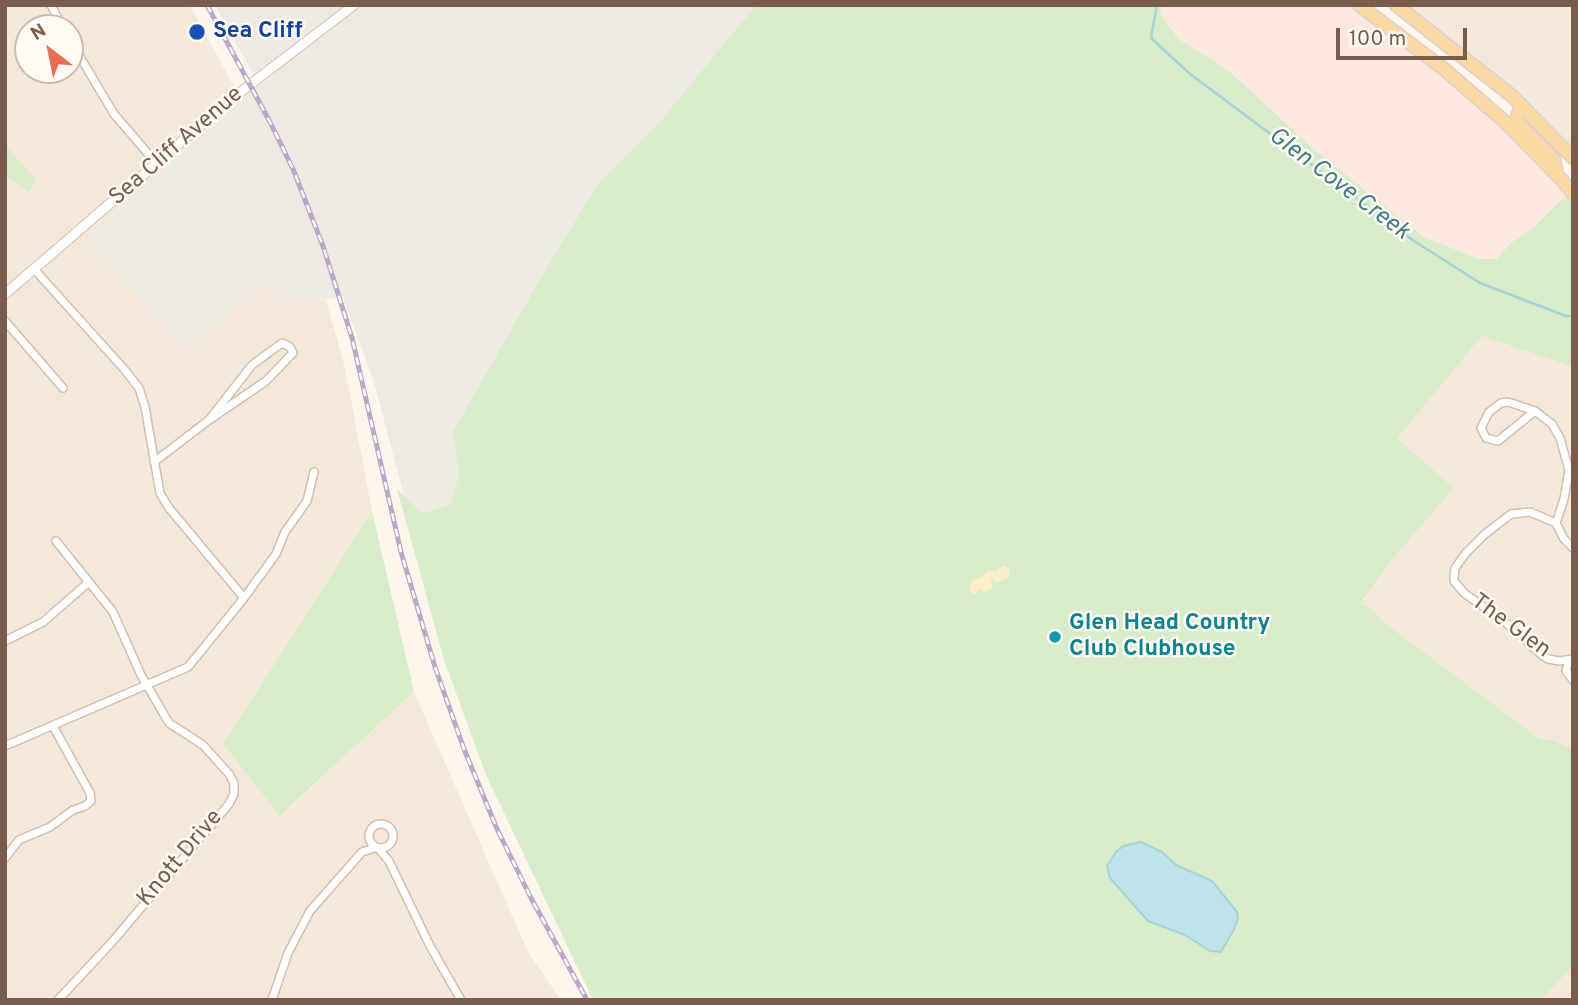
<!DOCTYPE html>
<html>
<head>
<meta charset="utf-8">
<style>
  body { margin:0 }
  #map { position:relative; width:1578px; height:1005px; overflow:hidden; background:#fdf6ec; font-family:Overpass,sans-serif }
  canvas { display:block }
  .frame { position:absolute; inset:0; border:7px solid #7a5c4d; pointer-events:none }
  .north { position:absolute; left:14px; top:14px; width:70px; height:70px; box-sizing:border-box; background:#fffaf3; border:2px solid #cabbb1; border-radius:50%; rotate:328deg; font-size:19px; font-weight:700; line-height:28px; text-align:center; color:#7a5c4d }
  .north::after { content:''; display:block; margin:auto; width:24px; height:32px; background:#e76f51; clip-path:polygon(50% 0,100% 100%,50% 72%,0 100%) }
  .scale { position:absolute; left:1336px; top:28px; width:131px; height:32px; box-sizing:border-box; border:4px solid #7a5c4d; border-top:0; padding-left:9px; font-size:21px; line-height:24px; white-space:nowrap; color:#7a5c4d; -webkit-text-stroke:5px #fffaf3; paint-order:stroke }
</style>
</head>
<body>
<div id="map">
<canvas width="1578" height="1005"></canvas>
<div class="frame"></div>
<div class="north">N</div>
<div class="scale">100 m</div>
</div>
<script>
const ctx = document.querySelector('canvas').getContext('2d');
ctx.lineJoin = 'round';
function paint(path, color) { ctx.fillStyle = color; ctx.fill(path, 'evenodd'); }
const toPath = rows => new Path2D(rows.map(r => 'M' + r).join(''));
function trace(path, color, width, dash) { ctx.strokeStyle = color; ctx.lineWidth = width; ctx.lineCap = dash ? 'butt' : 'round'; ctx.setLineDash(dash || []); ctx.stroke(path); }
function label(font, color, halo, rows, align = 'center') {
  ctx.font = font + ' Overpass,sans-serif'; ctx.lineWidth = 5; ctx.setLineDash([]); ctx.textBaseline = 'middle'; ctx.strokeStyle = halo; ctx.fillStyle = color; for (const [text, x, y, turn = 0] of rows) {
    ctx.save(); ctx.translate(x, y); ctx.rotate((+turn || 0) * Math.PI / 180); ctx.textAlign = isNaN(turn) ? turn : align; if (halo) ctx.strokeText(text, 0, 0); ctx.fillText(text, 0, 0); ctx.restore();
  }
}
paint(toPath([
  [5,5,190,5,241,99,85,241,265,283,282,302,326,299,345,368,372,511,223,744,281,816,414,692,528,952,561,1000,5,1000],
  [28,28,70,28,70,70,28,70],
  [1394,5,1573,5,1573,159,1511,96],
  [1482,336,1573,367,1573,749,1556,741,1539,738,1382,621,1373,610,1360,605,1392,560,1454,488,1396,438],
  [1573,966,1573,1000,1541,1000]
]), '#f5e8da');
paint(toPath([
  [1164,5,1362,5,1431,56,1573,198,1573,201,1570,199,1562,199,1531,230,1512,242,1496,259,1480,259,1424,237,1316,151,1229,71,1179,39,1159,12]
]), '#fde8e0');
paint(toPath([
  [215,5,756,5,621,169,492,512,418,548,373,379,343,298,282,302,265,283,186,352,85,241,258,83]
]), '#efe9e4');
paint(toPath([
  [756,5,1164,5,1159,12,1179,39,1229,71,1316,151,1424,237,1480,259,1496,259,1512,242,1531,230,1562,199,1570,199,1573,201,1573,367,1482,336,1397,438,1454,488,1392,560,1360,604,1373,610,1382,621,1539,738,1555,741,1573,749,1573,966,1541,1000,593,1000,486,775,444,660,397,489,423,514,451,504,459,475,453,432,542,276,598,184,657,125],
  [5,145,36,180,29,192,5,175],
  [372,511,414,692,280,816,223,744]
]), '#d8ecc9');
paint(toPath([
  [1005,566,1010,570,1008,578,996,583,993,579,990,580,993,587,988,591,983,592,980,589,976,594,971,592,969,589,972,580,979,579,989,571,996,572,998,569]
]), '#fcefc7');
const water = toPath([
  [1141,842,1162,852,1176,865,1212,881,1237,912,1238,918,1234,929,1221,952,1210,951,1185,935,1148,921,1110,878,1107,866,1116,852,1123,846,1141,842]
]);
paint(water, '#bfe3e8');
trace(water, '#a5d3da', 2);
trace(toPath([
  [1157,5,1151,38,1190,74,1414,241,1480,283,1566,316,1573,316]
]), '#a5d3da', 2.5);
const minor = toPath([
  [51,5,63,28],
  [70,40,114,114,157,164],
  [34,269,124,369,139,388,145,407,160,493,169,508,244,598],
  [5,321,63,388],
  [282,343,290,347,293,353,266,381,209,420,252,365,282,343],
  [1535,411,1498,441,1486,438,1481,428,1489,412,1501,403,1508,402,1535,411,1552,424,1560,438,1569,470,1564,499,1556,523],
  [154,462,209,420],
  [56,541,113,612,141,675,169,723,203,745,229,774,234,783,234,794,229,804,112,942,58,1000],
  [1573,548,1564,539,1556,523,1530,512,1511,514,1485,534,1466,553,1455,568,1454,576,1454,581,1464,593,1505,622,1542,655,1548,659,1560,661,1573,659],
  [5,641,43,622,89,582],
  [1572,659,1568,663,1566,671,1573,680],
  [5,746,188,667,244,598,276,554,285,532,307,501,314,472],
  '369 836a12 12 0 1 1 24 0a12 12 0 1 1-24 0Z',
  [5,858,19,840,50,827,73,810,85,806,91,801,90,793,53,726],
  [272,1000,288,953,310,911,362,852,377,847,389,861,430,946,461,1000]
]);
const tertiary = toPath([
  [5,294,230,100,354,5]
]);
const primary = toPath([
  [1359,5,1444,69,1504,121,1563,181,1573,194],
  [1396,5,1512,96,1573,158],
  [1522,106,1517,116,1519,124,1554,160,1556,170]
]);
trace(minor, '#d1beb0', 10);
trace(tertiary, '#d1beb0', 11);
trace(primary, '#dad1cd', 15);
trace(minor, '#fff', 7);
trace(tertiary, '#fff', 9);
trace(primary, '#fbd9a5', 12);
const rail = toPath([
  [207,5,271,124,293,169,323,246,352,338,401,552,435,667,464,749,497,829,532,900,587,1000]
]);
trace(rail, '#b9a8c9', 5);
trace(rail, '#fffaf3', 2.5, [8]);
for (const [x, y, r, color] of [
  [197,32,9,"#1a4fb4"],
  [1055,637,7,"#0f9aa8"]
]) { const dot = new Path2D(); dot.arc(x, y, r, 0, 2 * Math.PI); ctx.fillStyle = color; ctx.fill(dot); trace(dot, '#fffaf3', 2.5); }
label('bold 23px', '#164399', '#fffaf3', [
  ["Sea Cliff",213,32]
], 'left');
label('23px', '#7a5c4d', '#fffaf3', [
  ["Sea Cliff Avenue",177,147,-41],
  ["The Glen",1510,627,36],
  ["Knott Drive",181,859,-50]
]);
label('bold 23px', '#0d838f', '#fffaf3', [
  ["Glen Head Country",1069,624],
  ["Club Clubhouse",1069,650]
], 'left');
label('italic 24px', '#437c86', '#fffaf3', [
  ["Glen Cove Creek",1338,185,37]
]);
</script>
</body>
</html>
